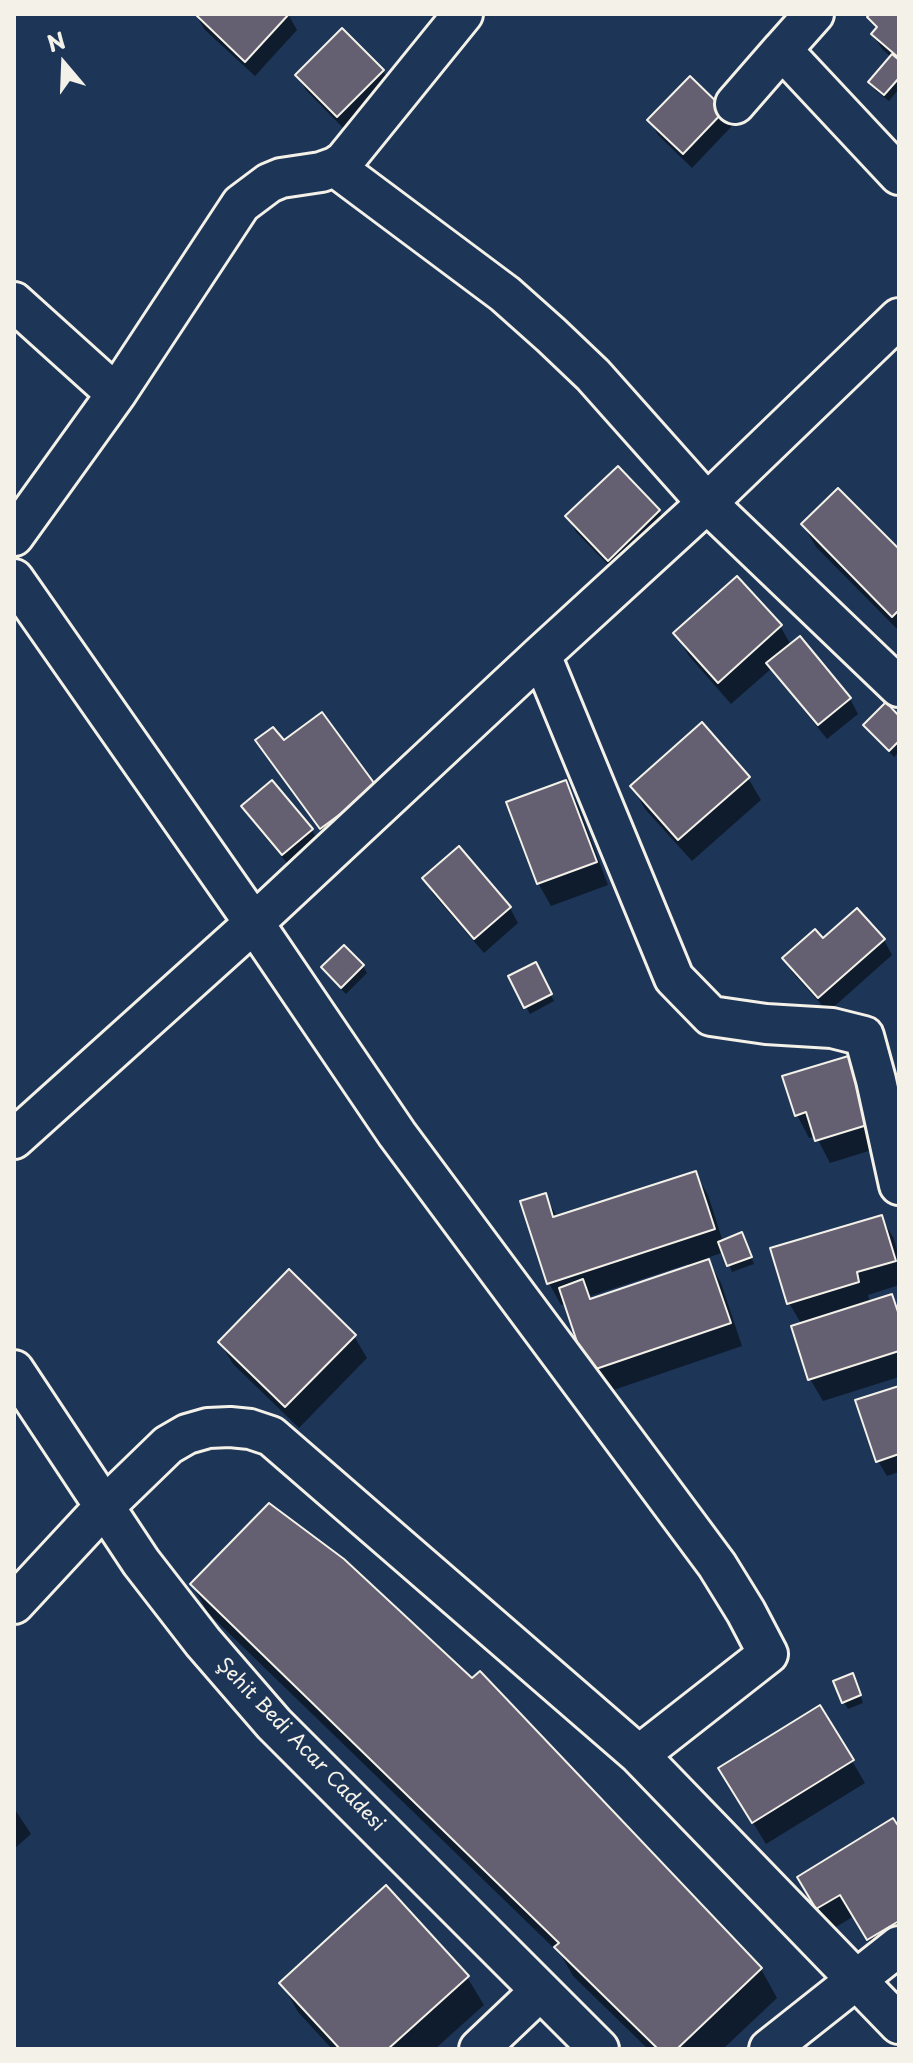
<!DOCTYPE html>
<html>
<head>
<meta charset="utf-8">
<style>
  body { margin:0 }
  #map { position:relative; width:913px; height:2063px; overflow:hidden; background:#1d3557; font-family:"Playpen Sans",sans-serif }
  canvas { display:block }
  .frame { position:absolute; inset:0; border:16px solid #f4f1e8; pointer-events:none }
  .north { position:absolute; left:24px; top:24px; width:80px; height:80px; -webkit-text-stroke:6px #1d3557; paint-order:stroke; rotate:341deg; font-size:22px; font-weight:700; line-height:32px; text-align:center; color:#f4f1e8 }
  .north::after { content:''; display:block; margin:auto; width:28px; height:36px; background:#f4f1e8; clip-path:polygon(50% 0,100% 100%,50% 72%,0 100%) }
</style>
</head>
<body>
<div id="map">
<canvas width="913" height="2063"></canvas>
<div class="frame"></div>
<div class="north">N</div>
</div>
<script>
const ctx = document.querySelector('canvas').getContext('2d');
ctx.lineJoin = 'round';
function paint(path, color) { ctx.fillStyle = color; ctx.fill(path, 'evenodd'); }
const toPath = rows => new Path2D(rows.map(r => 'M' + r).join(''));
function trace(path, color, width, dash) { ctx.strokeStyle = color; ctx.lineWidth = width; ctx.lineCap = dash ? 'butt' : 'round'; ctx.setLineDash(dash || []); ctx.stroke(path); }
function label(font, color, halo, rows, align = 'center') {
  ctx.font = font + ' "Playpen Sans",sans-serif'; ctx.lineWidth = 7; ctx.setLineDash([]); ctx.textBaseline = 'middle'; ctx.strokeStyle = halo; ctx.fillStyle = color; for (const [text, x, y, turn = 0] of rows) {
    ctx.save(); ctx.translate(x, y); ctx.rotate((+turn || 0) * Math.PI / 180); ctx.textAlign = isNaN(turn) ? turn : align; if (halo) ctx.strokeText(text, 0, 0); ctx.fillText(text, 0, 0); ctx.restore();
  }
}
paint(toPath([
  [198,14,288,14,297,30,255,76,205,30,196,15],
  [873,14,899,14,899,89,889,101,875,90,871,83,892,58,882,49,873,34,877,30,870,17],
  [342,31,383,71,392,86,346,131,306,90,297,75],
  [724,111,732,126,692,168,658,135,650,120],
  [618,469,659,511,667,526,617,574,576,532,568,516],
  [803,525,899,552,899,631,816,547],
  [737,578,780,626,791,645,850,699,858,714,827,739,778,678,772,668,731,704,689,656,676,634],
  [899,718,899,752,894,757,870,732,866,725],
  [258,740,283,743,376,788,335,850,271,762],
  [748,778,761,800,692,861,645,809,632,786],
  [566,782,578,805,608,885,551,906,538,883],
  [272,783,312,830,320,845,292,869,252,821,244,806],
  [459,849,510,908,518,923,484,953,433,894,424,879],
  [857,910,884,940,892,955,828,1012,793,973,785,958,823,941],
  [535,965,554,1001,530,1014,510,977],
  [363,966,367,973,346,994,327,975,323,968],
  [854,1056,888,1145,830,1163,816,1136,809,1138,797,1115,785,1078],
  [695,1173,708,1195,723,1242,745,1242,754,1264,732,1272,724,1252,707,1258,721,1283,742,1346,602,1394,566,1304,561,1305,549,1283,545,1196,558,1218],
  [688,1264,689,1267,593,1300,590,1296],
  [881,1217,894,1239,899,1257,899,1285,868,1295,870,1303,891,1296,899,1310,899,1377,823,1401,810,1379,802,1325,789,1303],
  [354,1336,367,1358,299,1428,233,1364,220,1342],
  [899,1388,899,1472,887,1476,878,1461],
  [192,1584,472,1681,480,1674,761,1969,777,1998,723,2049,648,2049,573,1976,561,1955,208,1613],
  [856,1683,863,1703,848,1709,844,1702],
  [852,1761,865,1783,766,1844,733,1790],
  [14,1808,31,1834,14,1849],
  [899,1831,899,1951,882,1961,854,1916,831,1930,800,1878],
  [467,1977,484,2005,435,2049,332,2049,298,2012,282,1983]
]), '#0007');
const building = toPath([
  [195,14,289,14,245,62,195,14],
  [870,14,899,14,899,58,871,34,877,27,867,17,870,14],
  [342,28,384,70,337,117,295,75,342,28],
  [892,54,899,60,899,78,884,95,868,82,892,54],
  [690,76,725,110,683,154,647,120,690,76],
  [618,466,660,510,608,561,565,516,618,466],
  [838,488,899,549,899,610,892,617,801,524,838,488],
  [737,576,782,625,718,683,673,633,737,576],
  [800,636,851,698,818,725,766,663,800,636],
  [886,702,899,716,899,741,889,751,863,725,886,702],
  [322,712,377,787,320,829,255,740,273,727,284,740,322,712],
  [702,722,750,777,678,840,630,786,702,722],
  [272,780,313,829,282,855,241,806,272,780],
  [566,780,597,862,537,884,506,802,566,780],
  [459,846,511,907,474,939,422,878,459,846],
  [857,908,885,939,818,998,782,958,815,929,823,938,857,908],
  [344,945,364,965,341,988,321,967,344,945],
  [536,962,552,994,524,1008,508,976,536,962],
  [855,1054,877,1122,815,1141,806,1112,795,1116,782,1076,855,1054],
  [696,1171,715,1229,547,1284,520,1201,546,1193,553,1217,696,1171],
  [882,1215,896,1261,857,1272,859,1282,787,1304,770,1248,882,1215],
  [742,1232,752,1257,727,1266,718,1242,742,1232],
  [709,1259,731,1323,587,1372,559,1288,583,1279,590,1299,709,1259],
  [289,1269,356,1335,285,1407,218,1342,289,1269],
  [892,1294,899,1315,899,1351,808,1380,791,1326,892,1294],
  [899,1386,899,1454,876,1462,855,1400,899,1386],
  [269,1503,344,1559,472,1678,480,1671,762,1968,677,2049,658,2049,554,1947,559,1943,190,1584,269,1503],
  [853,1673,861,1695,842,1703,833,1681,853,1673],
  [820,1705,854,1760,752,1823,718,1768,820,1705],
  [893,1818,899,1827,899,1921,867,1940,840,1895,816,1909,797,1877,893,1818],
  [386,1885,469,1976,388,2049,340,2049,279,1983,386,1885]
]);
paint(building, '#645f71');
trace(building, '#f4f1e8', 2);
const minor = toPath([
  [814,14,782,50,899,175],
  [735,104,782,50],
  [335,167,505,294,551,335,593,375,707,503,899,687],
  [14,302,116,394],
  [14,536,116,394,241,204,269,183,281,178,321,172,335,167,344,161,463,14],
  [14,579,254,923,397,1134,717,1565,746,1612,768,1654,639,1755],
  [541,655,674,978,711,1016,766,1024,832,1028,864,1036,876,1080,899,1185],
  [14,1139,254,923,541,655,707,503,899,318],
  [14,1370,141,1562,203,1642,274,1724,599,2049],
  [14,1604,104,1507,168,1445,187,1434,208,1428,230,1427,250,1429,271,1436,639,1755,899,2024],
  [479,2049,540,1991],
  [769,2049,899,1946]
]);
trace(minor, '#f4f1e8', 44);
trace(minor, '#1d3557', 38);
label('20px', '#f4f1e8', '#1d3557', [
  ["Şehit Bedi Acar Caddesi",300,1745,46]
]);
</script>
</body>
</html>
